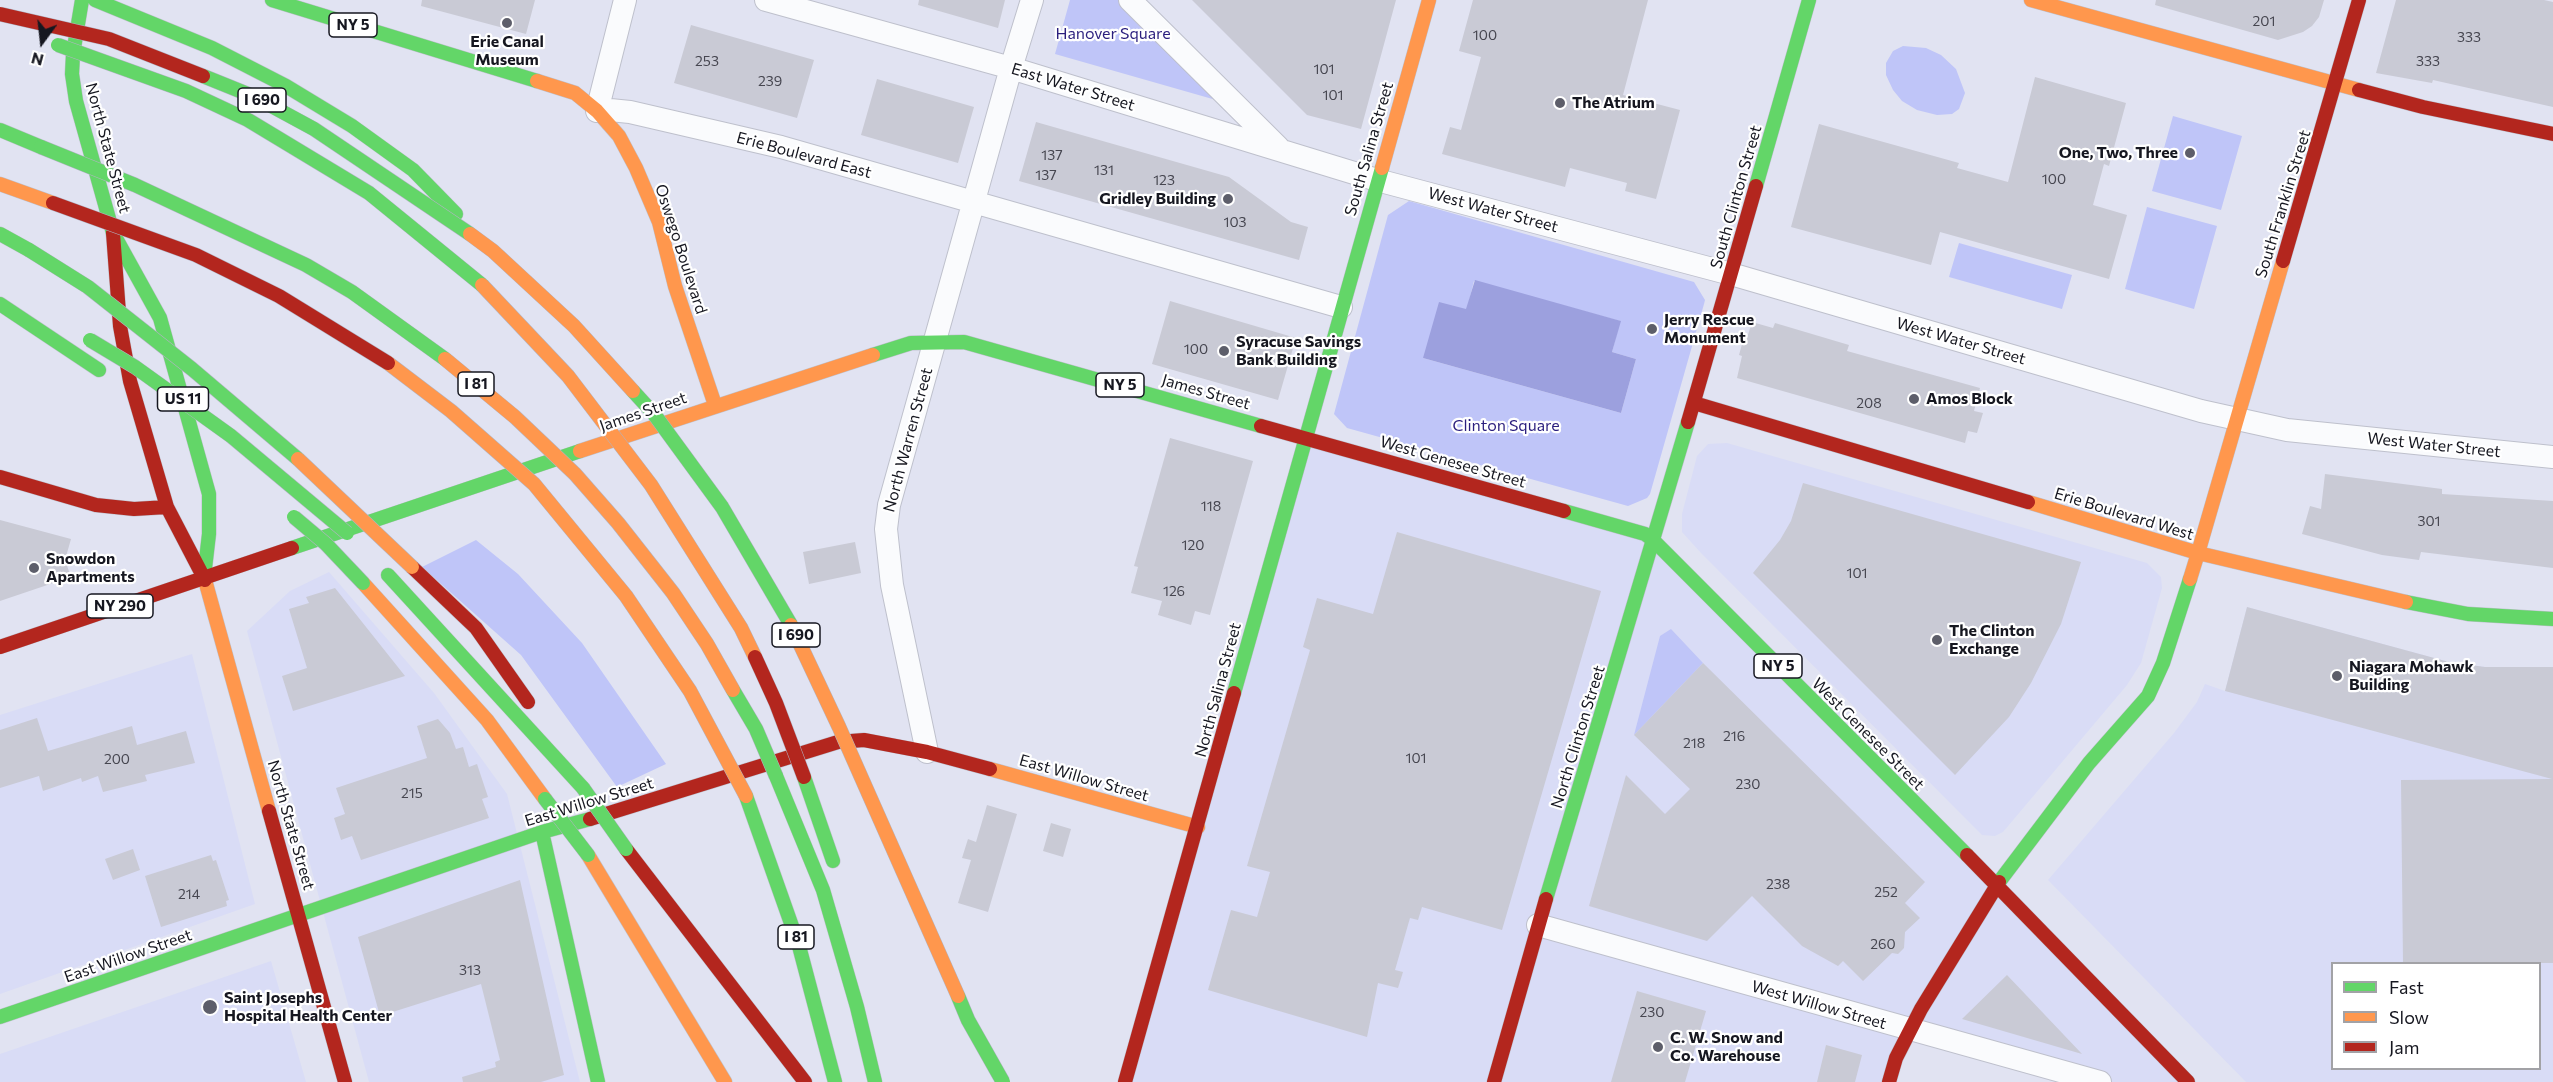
<!DOCTYPE html>
<html>
<head>
<meta charset="utf-8">
<style>
  body { margin:0 }
  #map { position:relative; width:2553px; height:1082px; overflow:hidden; background:#e1e3f2; font-family:Commissioner,sans-serif }
  canvas { display:block }
  .legend { position:absolute; left:2331px; top:962px; width:210px; height:108px; box-sizing:border-box; background:#fff; border:2px solid #a2a2a6; margin:0; padding:8px 10px; list-style:none; font-size:18px; color:#161720 }
  .legend li { display:flex; align-items:center; gap:12px; height:30px }
  .legend b { width:30px; border:2px solid #a2a2a6 }
  .north { position:absolute; left:12px; top:12px; width:60px; height:60px; -webkit-text-stroke:4px #fff; paint-order:stroke; rotate:195deg; font-size:16px; font-weight:700; line-height:24px; text-align:center; color:#161720 }
  .north::after { content:''; display:block; margin:auto; width:21px; height:27px; background:#161720; clip-path:polygon(50% 0,100% 100%,50% 72%,0 100%) }
</style>
</head>
<body>
<div id="map">
<canvas width="2553" height="1082"></canvas>
<ul class="legend">
<li><b style="height:8px;background:#63d668"></b>Fast</li>
<li><b style="height:8px;background:#ff974d"></b>Slow</li>
<li><b style="height:8px;background:#b3261e"></b>Jam</li>
</ul>
<div class="north">N</div>
</div>
<script>
const ctx = document.querySelector('canvas').getContext('2d');
ctx.lineJoin = 'round';
function paint(path, color) { ctx.fillStyle = color; ctx.fill(path, 'evenodd'); }
const toPath = rows => new Path2D(rows.map(r => 'M' + r).join(''));
function trace(path, color, width, dash) { ctx.strokeStyle = color; ctx.lineWidth = width; ctx.lineCap = dash ? 'butt' : 'round'; ctx.setLineDash(dash || []); ctx.stroke(path); }
function label(font, color, halo, rows, align = 'center') {
  ctx.font = font + ' Commissioner,sans-serif'; ctx.lineWidth = 4.5; ctx.setLineDash([]); ctx.textBaseline = 'middle'; ctx.strokeStyle = halo; ctx.fillStyle = color; for (const [text, x, y, turn = 0] of rows) {
    ctx.save(); ctx.translate(x, y); ctx.rotate((+turn || 0) * Math.PI / 180); ctx.textAlign = isNaN(turn) ? turn : align; if (halo) ctx.strokeText(text, 0, 0); ctx.fillText(text, 0, 0); ctx.restore();
  }
}
paint(toPath([
  [1305,437,1645,534,2188,1082,2100,1082,1909,1031,1889,1082,1124,1082],
  [1727,443,2147,563,2161,577,2162,588,2141,663,2127,685,2003,832,1995,836,1982,835,1701,553,1682,532,1682,514,1697,456,1708,444],
  [329,572,434,693,507,794,580,1082,369,1082,247,631,290,591],
  [2247,607,2449,662,2485,667,2553,667,2553,1082,2246,1082,2048,880,2174,733,2197,702,2205,684,2225,691],
  [2332,964,2540,964,2540,1068,2332,1068],
  [192,654,255,904,0,994,0,715],
  [271,961,306,1082,0,1082,0,1054]
]), '#d9dcf6');
paint(toPath([
  [1070,0,1130,0,1237,106,1055,54],
  [1903,46,1926,48,1941,55,1956,69,1965,93,1959,109,1952,114,1937,115,1917,110,1902,101,1893,90,1886,75,1886,63,1893,51],
  [2173,116,2242,136,2221,210,2152,191],
  [1409,201,1694,282,1705,300,1704,304,1650,494,1647,498,1628,506,1347,428,1334,414,1388,215],
  [1474,281,1620,321,1612,352,1636,359,1621,413,1423,358,1467,309],
  [2147,207,2217,226,2194,309,2125,289],
  [1959,243,2072,275,2062,309,1949,277],
  [476,540,518,574,582,643,666,764,617,787,521,655,422,567],
  [1671,629,1703,663,1634,735,1660,636]
]), '#bfc5f8');
paint(toPath([
  [1475,280,1621,321,1612,352,1636,359,1621,413,1423,358,1439,302,1466,309]
]), '#9ca0de');
paint(toPath([
  [422,0,535,0,526,34,421,6],
  [919,0,1005,0,998,28,918,5],
  [1192,0,1396,0,1361,129,1307,115],
  [1473,0,1648,0,1623,95,1680,110,1656,199,1625,191,1627,183,1570,168,1565,187,1442,154,1450,127,1461,130,1481,57,1459,51],
  [2156,0,2324,0,2319,17,2312,26,2303,32,2278,40,2155,5],
  [2396,0,2544,0,2553,2,2553,107,2433,80,2432,83,2376,73],
  [691,25,814,60,797,118,674,83],
  [2035,77,2126,103,2109,166,2104,164,2093,205,2127,215,2109,279,1940,232,1931,265,1791,227,1819,124,1959,163,1957,168,2008,182],
  [877,79,974,107,958,163,861,135],
  [1036,122,1229,177,1291,222,1308,227,1299,260,1019,181],
  [1170,301,1296,338,1278,400,1152,364],
  [1752,322,1773,328,1775,323,1849,345,1847,351,1980,388,1974,411,1983,413,1977,433,1968,431,1965,443,1737,378,1742,356,1739,355,1744,337,1747,338],
  [1170,438,1253,461,1210,615,1195,611,1191,625,1158,615,1162,601,1131,593,1138,567,1134,566],
  [2325,474,2442,489,2442,494,2553,501,2553,568,2421,552,2419,560,2382,555,2302,534,2310,506,2321,509],
  [1803,483,2081,562,2061,624,2031,683,2009,717,1955,775,1753,573,1780,540,1791,521],
  [0,520,71,539,65,560,71,577,0,601],
  [1397,532,1601,591,1502,930,1422,907,1418,920,1410,918,1395,970,1403,972,1398,988,1378,983,1367,1037,1208,990,1231,910,1257,917,1270,872,1247,866,1310,650,1303,647,1317,598,1373,614],
  [855,542,861,573,809,584,803,552],
  [335,588,405,676,293,711,282,676,307,668,289,609,309,603,306,597],
  [2247,607,2449,662,2485,667,2553,667,2553,963,2403,963,2401,780,2552,779,2225,691],
  [1703,663,1925,882,1905,903,1920,918,1905,932,1904,948,1898,954,1892,953,1863,981,1843,961,1838,966,1802,946,1752,896,1707,941,1589,906,1626,775,1665,814,1690,789,1634,735],
  [37,718,48,751,132,726,137,745,186,731,195,763,145,775,147,781,103,792,98,776,82,782,81,778,43,791,39,776,0,788,0,730],
  [438,719,450,733,456,749,463,747,469,767,477,764,488,797,482,799,489,818,361,860,352,836,341,840,334,818,345,814,336,788,427,758,417,726],
  [987,805,1017,814,988,912,958,903,971,860,962,858,968,839,976,842],
  [1051,823,1071,829,1063,857,1043,851],
  [133,849,140,870,113,880,105,859],
  [211,855,213,861,216,860,229,900,226,901,227,906,161,927,145,876],
  [520,880,564,1075,541,1082,463,1082,462,1077,496,1067,495,1062,500,1060,481,984,380,1016,358,937],
  [2007,975,2082,1054,1962,1019],
  [1637,991,1706,1011,1685,1082,1611,1082],
  [1826,1045,1862,1055,1855,1082,1817,1082]
]), '#c9cad5');
const street = toPath([
  [625,0,597,111,610,110,630,112,781,147,1341,307],
  [766,0,1011,68,1377,180,1731,274,2201,411,2287,430,2553,457],
  [1130,0,1278,147],
  [927,752,892,585,886,529,889,505,1011,68,1032,0],
  [1538,925,2100,1082]
]);
const fast = toPath([
  [82,0,73,54,72,74,76,101,113,233,160,318,209,494,209,534,204,577],
  [95,0,212,48,286,86,352,126,413,170,456,214],
  [272,0,537,81],
  [0,130,41,147],
  [1756,186,1809,0],
  [0,234,29,250],
  [0,304,99,370],
  [873,355,911,343,964,342,1261,426],
  [1564,511,1645,534,1654,541,1967,855],
  [292,548,580,451],
  [388,575,583,788],
  [2406,602,2468,614,2553,619],
  [1234,693,1382,168],
  [776,776,823,890,857,1007,875,1082],
  [804,777,833,861],
  [746,796,799,946,835,1082],
  [542,832,598,1082],
  [1999,882,2089,763,2148,696,2163,663,2190,579],
  [1546,899,1688,422],
  [0,1017,542,832,590,819]
]);
const slow = toPath([
  [2031,0,2359,90],
  [537,81,575,93,597,111,619,136,636,168,659,222,675,286,715,405],
  [1382,168,1429,0],
  [0,184,53,203],
  [580,451,873,355],
  [2028,502,2198,553,2283,261],
  [2190,579,2198,553,2406,602],
  [205,580,269,811],
  [363,583,487,720,545,799],
  [990,769,1198,827],
  [588,855,725,1082]
]);
const jam = toPath([
  [2359,90,2423,107,2553,134],
  [113,233,120,326,130,381,167,507,205,580],
  [2283,261,2359,0],
  [1694,403,2028,502],
  [1688,422,1756,186],
  [1261,426,1564,511],
  [0,477,96,505,134,509,167,507],
  [412,567,476,628,528,702],
  [0,647,292,548],
  [269,811,345,1082],
  [590,819,838,742,864,740,927,752,990,769],
  [626,849,805,1082],
  [1967,855,2188,1082],
  [1125,1082,1234,693],
  [1494,1082,1546,899],
  [1889,1082,1896,1058,1921,1009,1999,882]
]);
trace(street, '#bec0cc', 24);
trace(fast, '#bec0cc', 15);
trace(slow, '#bec0cc', 15);
trace(jam, '#bec0cc', 15);
trace(street, '#fafbfd', 22);
trace(fast, '#63d668', 14);
trace(slow, '#ff974d', 14);
trace(jam, '#b3261e', 14);
const fastBridge = toPath([
  [58,45,186,91,248,120,369,193,482,285],
  [203,76,255,97,314,129,470,234],
  [41,147,135,185,306,265,352,292,445,359],
  [29,250,88,287,192,369,298,459],
  [90,340,135,367,231,436,347,533],
  [633,391,654,414,722,507,791,625],
  [294,517,326,544,363,583],
  [733,690,756,729,776,776],
  [583,788,626,849],
  [545,799,588,855],
  [958,996,968,1020,1003,1082]
]);
const slowBridge = toPath([
  [470,234,493,251,574,326,633,391],
  [482,285,568,376,651,485,741,628,755,657],
  [445,359,515,417,575,474,618,523,673,593,707,644,733,690],
  [388,363,451,411,534,484,626,596,690,691,746,796],
  [298,459,412,567],
  [791,625,839,727,958,996]
]);
const jamBridge = toPath([
  [0,14,109,39,203,76],
  [53,203,196,255,279,296,388,363],
  [755,657,776,703,804,777]
]);
trace(fastBridge, '#b2b4c3', 15, []);
trace(slowBridge, '#b2b4c3', 15, []);
trace(jamBridge, '#b2b4c3', 15, []);
trace(fastBridge, '#63d668', 14);
trace(slowBridge, '#ff974d', 14);
trace(jamBridge, '#b3261e', 14);
for (const [x, y, r, color] of [
  [507,23,6,"#5d5e6a"],
  [1560,103,6,"#5d5e6a"],
  [2190,153,6,"#5d5e6a"],
  [1228,199,6,"#5d5e6a"],
  [1652,329,6,"#5d5e6a"],
  [1224,351,6,"#5d5e6a"],
  [1914,399,6,"#5d5e6a"],
  [34,568,6,"#5d5e6a"],
  [1937,640,6,"#5d5e6a"],
  [2337,676,6,"#5d5e6a"],
  [210,1007,8,"#5d5e6a"],
  [1658,1047,6,"#5d5e6a"]
]) { const dot = new Path2D(); dot.arc(x, y, r, 0, 2 * Math.PI); ctx.fillStyle = color; ctx.fill(dot); trace(dot, '#fff', 2); }
label('14px', '#464650', null, [
  ["201",2264,21],
  ["100",1485,35],
  ["333",2469,37],
  ["253",707,61],
  ["333",2428,61],
  ["101",1324,69],
  ["239",770,81],
  ["101",1333,95],
  ["137",1052,155],
  ["131",1104,170],
  ["137",1046,175],
  ["100",2054,179],
  ["123",1164,180],
  ["103",1235,222],
  ["100",1196,349],
  ["208",1869,403],
  ["118",1211,506],
  ["301",2429,521],
  ["120",1193,545],
  ["101",1857,573],
  ["126",1174,591],
  ["216",1734,736],
  ["218",1694,743],
  ["101",1416,758],
  ["200",117,759],
  ["230",1748,784],
  ["215",412,793],
  ["238",1778,884],
  ["252",1886,892],
  ["214",189,894],
  ["260",1883,944],
  ["313",470,970],
  ["230",1652,1012]
]);
for (const [x, y, w] of [
  [353,25,48],
  [262,100,48],
  [476,384,36],
  [1120,385,48],
  [183,399,51],
  [120,606,66],
  [796,635,48],
  [1778,666,48],
  [796,937,36]
]) { const box = new Path2D(); box.roundRect(x - w / 2, y - 12, w, 24, 4.5); ctx.fillStyle = '#fff'; ctx.fill(box); trace(box, '#161720', 1.5); }
label('bold 15px', '#161720', null, [
  ["NY 5",353,25],
  ["I 690",262,100],
  ["I 81",476,384],
  ["NY 5",1120,385],
  ["US 11",183,399],
  ["NY 290",120,606],
  ["I 690",796,635],
  ["NY 5",1778,666],
  ["I 81",796,937]
]);
label('16px', '#2b1f7e', '#fff', [
  ["Hanover Square",1113,34],
  ["Clinton Square",1506,426]
]);
label('bold 16px', '#161720', '#fff', [
  ["Erie Canal",507,42,"center"],
  ["Museum",507,60,"center"],
  ["The Atrium",1572,103],
  ["One, Two, Three",2178,153,"right"],
  ["Gridley Building",1216,199,"right"],
  ["Jerry Rescue",1664,320],
  ["Monument",1664,338],
  ["Syracuse Savings",1236,342],
  ["Bank Building",1236,360],
  ["Amos Block",1926,399],
  ["Snowdon",46,559],
  ["Apartments",46,577],
  ["The Clinton",1949,631],
  ["Exchange",1949,649],
  ["Niagara Mohawk",2349,667],
  ["Building",2349,685],
  ["Saint Josephs",224,998],
  ["Hospital Health Center",224,1016],
  ["C. W. Snow and",1670,1038],
  ["Co. Warehouse",1670,1056]
], 'left');
label('16px', '#161720', '#fff', [
  ["East Water Street",1073,87,17],
  ["North State Street",108,148,75],
  ["South Salina Street",1369,149,-74],
  ["Erie Boulevard East",804,155,15],
  ["South Clinton Street",1736,197,-74],
  ["South Franklin Street",2283,204,-73],
  ["West Water Street",1493,210,15],
  ["Oswego Boulevard",681,249,72],
  ["West Water Street",1961,341,16],
  ["James Street",1206,392,16],
  ["James Street",643,412,-19],
  ["North Warren Street",908,440,-75],
  ["West Water Street",2434,445,6],
  ["West Genesee Street",1453,462,16],
  ["Erie Boulevard West",2124,514,17],
  ["North Salina Street",1218,690,-75],
  ["West Genesee Street",1868,734,45],
  ["North Clinton Street",1578,737,-73],
  ["East Willow Street",1084,778,16],
  ["East Willow Street",589,802,-17],
  ["North State Street",291,825,74],
  ["East Willow Street",128,956,-19],
  ["West Willow Street",1819,1005,16]
]);
</script>
</body>
</html>
